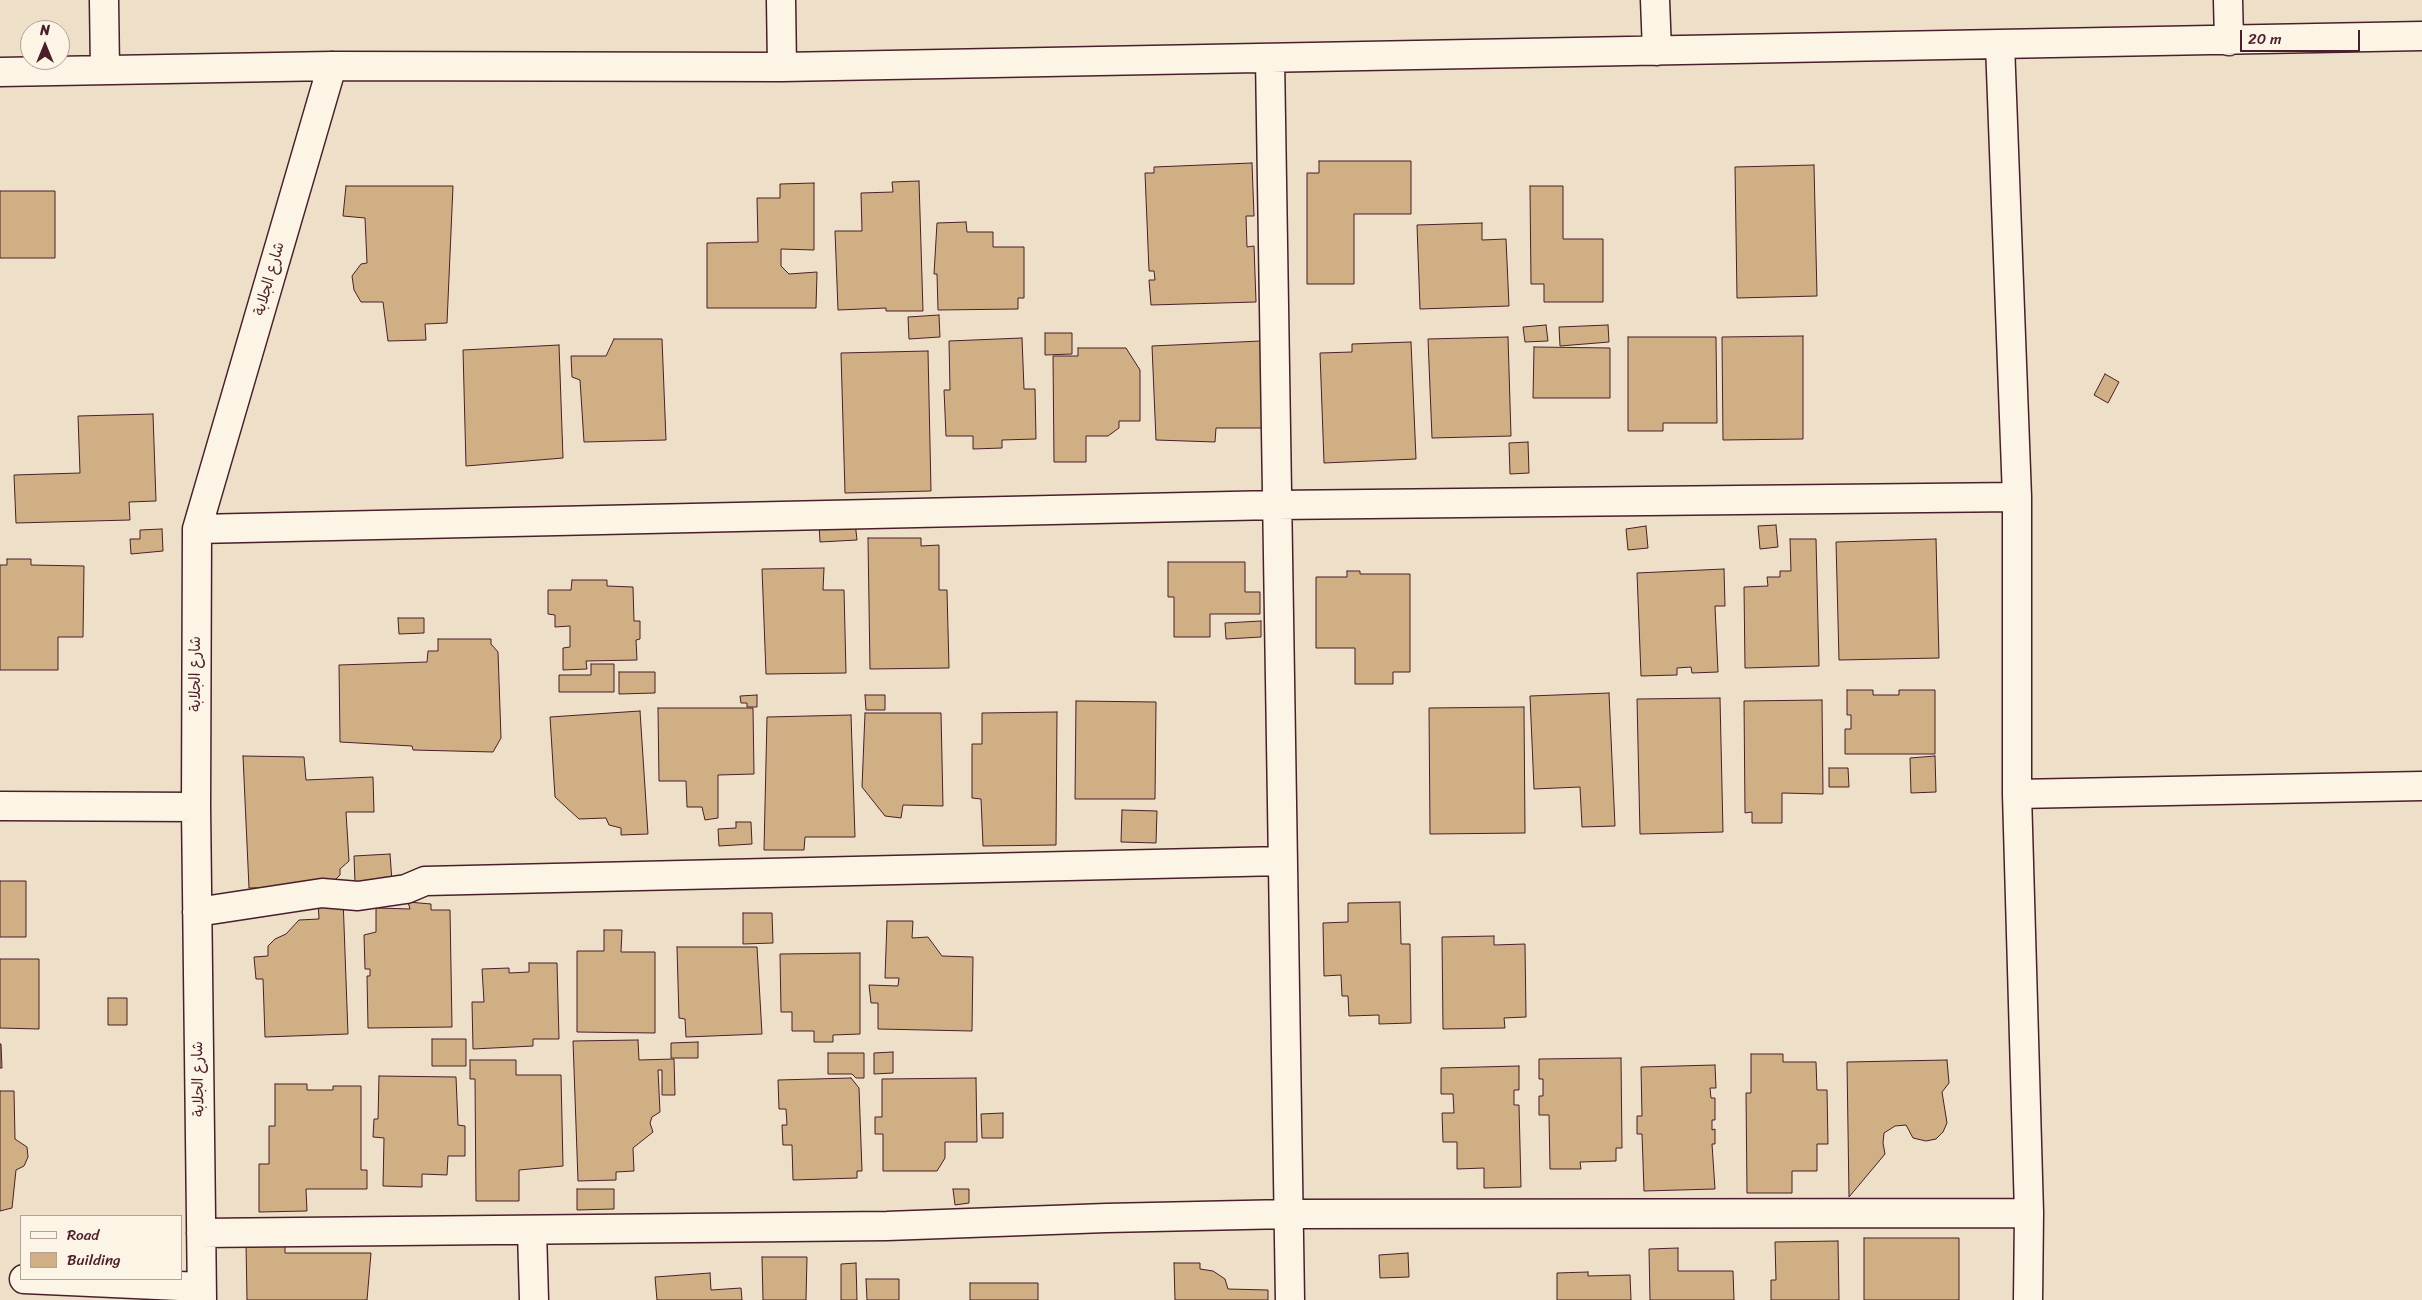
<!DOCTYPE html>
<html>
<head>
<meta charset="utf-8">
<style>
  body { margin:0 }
  #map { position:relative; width:2422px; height:1300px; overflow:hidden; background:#eee0c8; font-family:Sriracha,sans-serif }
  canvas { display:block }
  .legend { position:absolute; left:20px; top:1215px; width:162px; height:65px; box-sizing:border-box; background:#fcf5e5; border:1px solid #b59f9b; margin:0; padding:6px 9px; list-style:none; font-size:15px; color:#4a1f2b }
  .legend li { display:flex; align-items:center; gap:10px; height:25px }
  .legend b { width:25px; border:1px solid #b59f9b }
  .north { position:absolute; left:20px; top:20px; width:50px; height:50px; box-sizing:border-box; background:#fcf5e5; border:1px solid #b59f9b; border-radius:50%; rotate:0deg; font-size:14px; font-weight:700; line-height:20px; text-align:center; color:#4a1f2b }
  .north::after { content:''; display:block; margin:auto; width:18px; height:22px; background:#4a1f2b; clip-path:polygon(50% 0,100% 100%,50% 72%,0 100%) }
  .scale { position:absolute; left:2240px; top:30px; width:120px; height:22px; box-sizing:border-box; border:2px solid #4a1f2b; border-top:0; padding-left:6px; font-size:15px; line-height:18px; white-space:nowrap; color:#4a1f2b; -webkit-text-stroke:4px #fcf5e5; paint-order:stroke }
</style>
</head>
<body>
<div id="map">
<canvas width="2422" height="1300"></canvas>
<ul class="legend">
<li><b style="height:6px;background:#fcf5e5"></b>Road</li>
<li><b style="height:14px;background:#cfaf83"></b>Building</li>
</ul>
<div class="north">N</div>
<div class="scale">20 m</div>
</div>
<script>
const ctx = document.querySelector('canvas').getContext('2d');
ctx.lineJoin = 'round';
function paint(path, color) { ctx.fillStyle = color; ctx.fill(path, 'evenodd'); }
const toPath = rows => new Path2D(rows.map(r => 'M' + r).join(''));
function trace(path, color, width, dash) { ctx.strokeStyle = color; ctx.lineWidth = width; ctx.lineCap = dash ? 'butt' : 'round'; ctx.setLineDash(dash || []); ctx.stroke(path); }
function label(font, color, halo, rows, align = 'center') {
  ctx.font = font + ' Sriracha,"Playpen Sans Arabic",sans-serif'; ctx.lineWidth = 4.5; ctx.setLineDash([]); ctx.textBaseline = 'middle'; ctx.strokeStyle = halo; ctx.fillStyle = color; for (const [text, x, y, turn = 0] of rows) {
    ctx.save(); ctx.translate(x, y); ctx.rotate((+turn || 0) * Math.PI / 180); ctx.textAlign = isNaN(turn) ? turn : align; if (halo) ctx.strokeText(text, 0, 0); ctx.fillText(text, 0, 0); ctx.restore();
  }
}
const building = toPath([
  [1319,161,1411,161,1411,214,1354,214,1354,284,1307,284,1307,173,1319,173,1319,161],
  [1252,163,1254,216,1246,216,1247,247,1254,246,1256,302,1151,305,1149,280,1155,280,1154,271,1149,271,1145,173,1154,173,1154,167,1252,163],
  [1814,165,1817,296,1737,298,1735,167,1814,165],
  [919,181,923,311,886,311,886,308,838,310,835,231,862,231,861,193,893,192,892,182,919,181],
  [814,183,814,250,781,249,781,266,789,274,817,272,816,308,707,308,707,243,758,242,757,198,780,198,780,184,814,183],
  [346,186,453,186,447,323,425,324,426,340,388,341,383,302,361,302,354,290,352,276,361,264,367,263,365,218,343,216,346,186],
  [1530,186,1563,186,1563,239,1603,239,1603,302,1544,302,1544,284,1531,284,1530,186],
  [0,191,55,191,55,258,0,258,0,191],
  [966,222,967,232,993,232,993,247,1024,247,1024,298,1018,298,1018,309,938,310,937,274,934,274,937,223,966,222],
  [1482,223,1482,240,1506,239,1509,306,1420,309,1417,225,1482,223],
  [939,315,940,337,909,339,908,317,939,315],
  [1546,325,1548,341,1525,342,1523,327,1546,325],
  [1608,325,1609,342,1560,346,1559,327,1608,325],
  [1045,333,1072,333,1072,354,1045,355,1045,333],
  [1803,336,1803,439,1723,440,1722,337,1803,336],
  [1508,337,1511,436,1432,438,1428,339,1508,337],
  [1628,337,1716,337,1717,423,1663,423,1663,431,1628,431,1628,337],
  [1022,338,1024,389,1035,389,1036,439,1002,440,1002,448,973,449,973,436,946,436,944,390,950,390,949,341,1022,338],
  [614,339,662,339,666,440,584,442,580,380,572,377,571,356,606,356,614,339],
  [1261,341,1263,428,1216,428,1215,442,1156,440,1152,346,1261,341],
  [1411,342,1416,459,1324,463,1320,353,1352,352,1352,344,1411,342],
  [559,345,563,458,466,466,463,350,559,345],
  [1534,347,1610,348,1610,398,1533,398,1534,347],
  [1078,348,1126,348,1140,370,1140,421,1119,421,1119,428,1108,436,1086,436,1086,462,1054,462,1053,356,1078,356,1078,348],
  [928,351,931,491,845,493,841,353,928,351],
  [2105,374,2119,382,2108,403,2094,395,2105,374],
  [153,414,156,501,129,502,130,520,16,523,14,475,80,473,78,416,153,414],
  [1528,442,1529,473,1510,474,1509,443,1528,442],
  [855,522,857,540,820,542,819,524,855,522],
  [1776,525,1778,547,1760,549,1758,526,1776,525],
  [1646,526,1648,548,1628,550,1626,529,1646,526],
  [162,529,163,551,131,554,130,539,140,539,140,530,162,529],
  [868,538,921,538,921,546,939,545,939,590,947,590,949,668,870,669,868,538],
  [1790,539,1816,539,1819,666,1745,668,1744,587,1768,586,1767,577,1780,577,1780,571,1791,571,1790,539],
  [1936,539,1939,658,1839,660,1836,542,1936,539],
  [7,559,31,559,31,565,84,566,83,637,58,637,58,670,0,670,0,565,7,565,7,559],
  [1168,562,1245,562,1245,592,1260,592,1260,614,1210,614,1210,637,1174,637,1174,597,1168,597,1168,562],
  [824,568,823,590,844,590,846,673,766,674,762,569,824,568],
  [1724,569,1725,606,1715,606,1718,672,1692,673,1691,667,1677,668,1677,675,1641,676,1637,573,1724,569],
  [1347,571,1360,571,1360,574,1410,574,1410,672,1393,672,1393,684,1355,684,1355,648,1316,648,1316,577,1347,577,1347,571],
  [572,580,607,580,607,586,633,587,634,621,640,621,640,639,636,640,637,660,586,661,587,669,563,670,563,648,570,647,570,626,555,627,555,615,548,614,548,590,571,590,572,580],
  [398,618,424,618,424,633,399,634,398,618],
  [1261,621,1261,637,1226,639,1225,623,1261,621],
  [438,639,491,639,491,644,498,652,501,738,493,752,413,750,412,746,340,742,339,665,427,662,428,651,438,651,438,639],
  [591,664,614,664,614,692,559,692,559,675,591,675,591,664],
  [619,672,655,672,655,693,619,694,619,672],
  [1847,690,1873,690,1873,695,1899,695,1899,690,1935,690,1935,754,1845,754,1845,729,1851,729,1851,715,1847,715,1847,690],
  [1609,693,1615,826,1582,827,1580,787,1534,789,1530,696,1609,693],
  [757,695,757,707,747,707,747,703,741,703,740,696,757,695],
  [865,695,885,695,885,710,866,710,865,695],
  [1720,698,1723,832,1640,834,1637,699,1720,698],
  [1822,700,1823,794,1782,793,1782,823,1752,823,1752,812,1745,813,1744,701,1822,700],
  [1076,701,1156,702,1155,799,1075,799,1076,701],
  [1524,707,1525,833,1430,834,1429,708,1524,707],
  [658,708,753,708,754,774,718,775,718,818,705,820,702,807,687,807,686,781,659,781,658,708],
  [640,711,648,834,621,835,621,828,609,825,606,818,579,819,555,797,550,717,640,711],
  [1057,712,1056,845,983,846,981,799,972,798,972,744,982,744,982,713,1057,712],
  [865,713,941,713,943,806,903,805,901,818,885,816,862,787,865,713],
  [851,715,855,837,805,837,804,850,764,850,767,717,851,715],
  [243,756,304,757,306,780,373,777,374,812,346,812,349,861,340,869,340,875,332,883,305,887,249,888,243,756],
  [1935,756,1936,792,1911,793,1910,758,1935,756],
  [1829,768,1848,768,1849,787,1829,787,1829,768],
  [1122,810,1157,811,1156,843,1121,842,1122,810],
  [736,822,751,822,752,844,719,846,718,829,736,828,736,822],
  [390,854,392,881,355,883,354,856,390,854],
  [0,881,26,881,26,937,0,937,0,881],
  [343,898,348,1034,265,1037,263,979,256,979,254,957,268,956,268,946,275,939,286,934,299,920,319,919,318,899,343,898],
  [408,902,431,904,431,910,450,910,452,1027,368,1028,367,976,370,976,370,969,365,969,364,935,376,932,376,908,410,909,408,902],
  [1400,902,1401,944,1410,944,1411,1023,1379,1024,1379,1015,1349,1016,1348,996,1342,996,1341,975,1324,976,1323,923,1348,922,1348,903,1400,902],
  [743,913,772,913,773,943,743,944,743,913],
  [887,921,913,921,912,938,928,937,942,956,973,957,972,1031,878,1029,878,1003,871,1003,869,985,898,986,899,978,885,978,887,921],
  [604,930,622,930,621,952,655,952,655,1033,577,1032,577,951,604,951,604,930],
  [1494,936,1494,945,1525,944,1526,1017,1504,1018,1505,1028,1443,1029,1442,937,1494,936],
  [677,947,757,947,762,1034,686,1037,685,1019,679,1018,677,947],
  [860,953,860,1034,833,1035,833,1042,814,1042,814,1031,792,1031,792,1012,781,1012,780,954,860,953],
  [0,959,39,959,39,1029,0,1028,0,959],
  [529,963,557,963,559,1039,533,1039,533,1046,473,1049,472,1002,484,1002,482,969,509,968,509,973,529,972,529,963],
  [108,998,127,998,127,1025,108,1025,108,998],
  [432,1039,466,1039,466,1066,432,1066,432,1039],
  [638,1040,639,1060,674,1059,675,1095,662,1095,662,1070,658,1070,660,1112,652,1117,650,1123,653,1132,633,1148,634,1171,616,1172,616,1180,578,1181,573,1041,638,1040],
  [698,1042,698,1058,671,1058,671,1043,698,1042],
  [0,1044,1,1044,2,1068,0,1068,0,1044],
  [893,1052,893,1073,874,1074,874,1053,893,1052],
  [828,1053,864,1053,864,1078,856,1078,852,1074,828,1074,828,1053],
  [1751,1054,1783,1054,1783,1062,1816,1062,1817,1090,1827,1090,1828,1144,1817,1144,1817,1171,1792,1171,1792,1193,1747,1193,1746,1093,1751,1093,1751,1054],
  [1621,1058,1622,1148,1616,1148,1616,1161,1580,1162,1581,1169,1550,1169,1549,1115,1539,1115,1539,1096,1543,1096,1543,1079,1539,1079,1539,1059,1621,1058],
  [470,1060,516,1060,516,1075,561,1075,563,1166,519,1170,519,1201,476,1201,475,1079,470,1079,470,1060],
  [1947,1060,1949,1083,1942,1092,1947,1123,1943,1132,1936,1139,1926,1141,1913,1138,1906,1125,1895,1126,1884,1133,1883,1143,1885,1154,1849,1197,1847,1062,1947,1060],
  [1715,1065,1716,1088,1710,1088,1711,1098,1715,1098,1715,1120,1712,1120,1712,1130,1715,1129,1715,1144,1712,1144,1715,1189,1644,1191,1642,1134,1637,1134,1637,1116,1642,1116,1641,1067,1715,1065],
  [1519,1066,1519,1090,1514,1090,1514,1105,1519,1105,1521,1187,1484,1188,1484,1168,1457,1169,1457,1142,1443,1142,1442,1113,1454,1113,1453,1094,1441,1094,1441,1068,1519,1066],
  [379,1076,456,1077,458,1125,465,1126,465,1156,448,1156,447,1175,422,1174,422,1187,383,1186,384,1138,373,1137,374,1119,378,1119,379,1076],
  [851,1078,859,1088,862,1171,857,1171,857,1178,793,1180,792,1145,783,1145,782,1125,787,1125,786,1109,779,1109,778,1080,851,1078],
  [976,1078,977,1142,945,1142,945,1158,937,1171,883,1171,883,1134,875,1134,875,1117,882,1117,882,1079,976,1078],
  [275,1084,307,1084,307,1090,333,1090,333,1086,361,1086,361,1170,367,1170,367,1189,306,1189,307,1211,259,1212,259,1164,269,1164,269,1126,275,1126,275,1084],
  [0,1091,14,1091,15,1139,27,1147,28,1157,24,1166,16,1170,12,1208,0,1211,0,1091],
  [1003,1113,1003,1138,982,1138,981,1114,1003,1113],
  [577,1189,614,1189,614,1209,577,1210,577,1189],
  [953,1189,969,1189,969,1203,955,1205,953,1189],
  [1864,1238,1959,1238,1959,1300,1864,1300,1864,1238],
  [1838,1241,1839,1300,1771,1300,1771,1280,1776,1280,1775,1242,1838,1241],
  [285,1243,285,1253,371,1253,367,1300,247,1300,246,1244,285,1243],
  [1678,1248,1678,1271,1733,1271,1734,1300,1650,1300,1649,1249,1678,1248],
  [1408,1253,1409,1277,1380,1278,1379,1255,1408,1253],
  [762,1257,807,1257,806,1300,763,1300,762,1257],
  [856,1263,857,1300,841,1300,841,1264,856,1263],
  [1174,1263,1200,1263,1200,1269,1213,1271,1225,1279,1228,1289,1268,1290,1268,1300,1175,1300,1174,1263],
  [1588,1272,1588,1276,1630,1275,1631,1300,1557,1300,1557,1273,1588,1272],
  [710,1273,711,1290,741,1288,742,1300,657,1300,655,1277,710,1273],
  [866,1279,899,1279,899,1300,867,1300,866,1279],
  [970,1283,1038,1283,1038,1300,970,1300,970,1283]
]);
paint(building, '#cfaf83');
trace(building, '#4a1f2b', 1);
const street = toPath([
  [104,0,105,70],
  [781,0,782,67],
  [1655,0,1657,51],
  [2228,0,2229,41],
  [2000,44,2017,497,2017,794,2029,1213,2028,1300],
  [1270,58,1290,1300],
  [0,72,332,66,782,67,2422,36],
  [197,529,1276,505,2017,497],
  [2017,794,2422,786],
  [0,806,196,807],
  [197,912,322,893,358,896,406,889,425,881,1282,861],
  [532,1231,534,1300],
  [201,1233,887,1226,1106,1218,1289,1214,2029,1213],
  [24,1279,201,1287],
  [202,1300,196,807,197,529,332,66]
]);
trace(street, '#4a1f2b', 31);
trace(street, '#fcf5e5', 28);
label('15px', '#4a1f2b', '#fcf5e5', [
  ["شارع الجلابة",270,279,-74],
  ["شارع الجلابة",196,674,-90],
  ["شارع الجلابة",199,1079,-91]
]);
</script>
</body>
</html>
